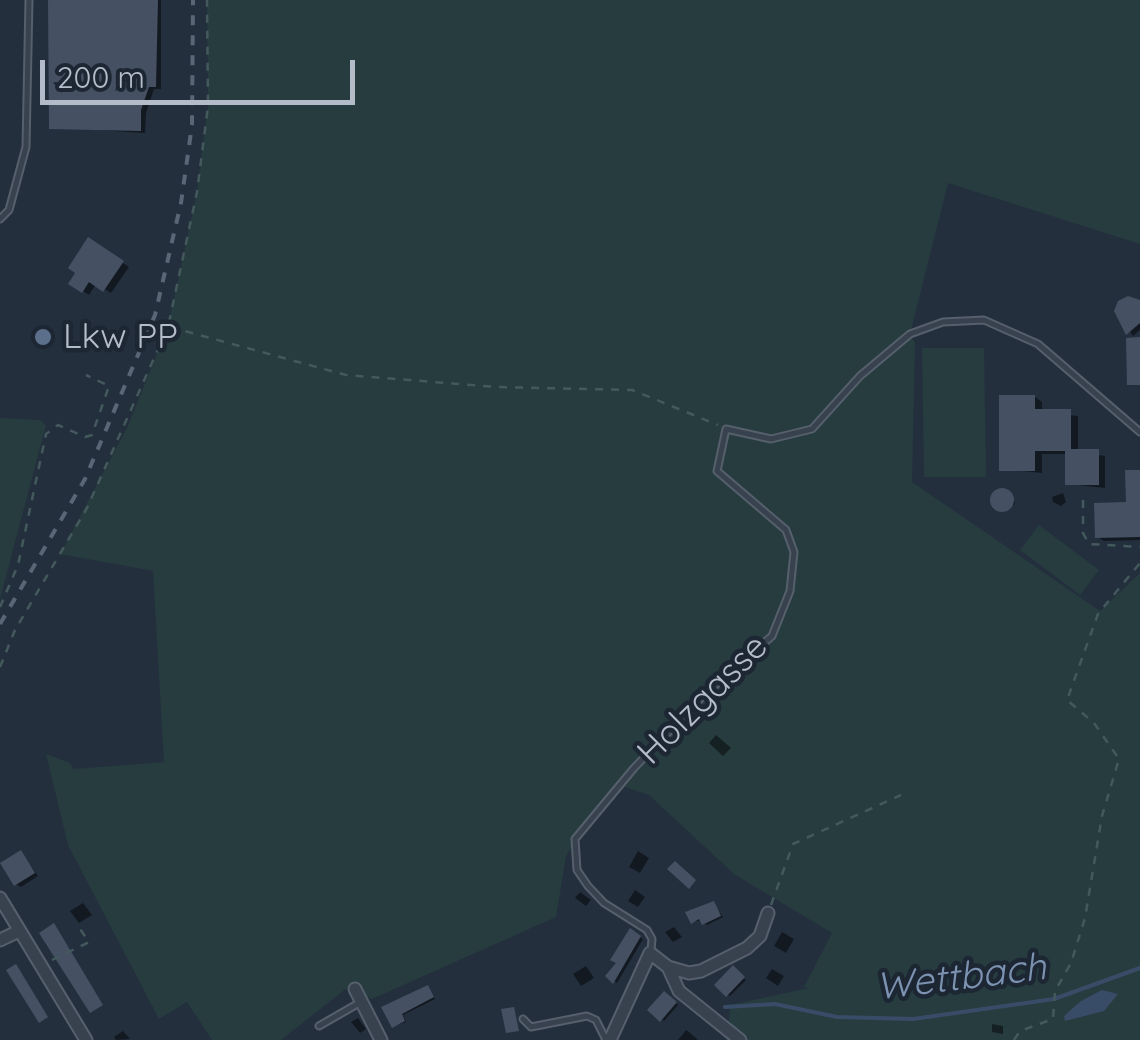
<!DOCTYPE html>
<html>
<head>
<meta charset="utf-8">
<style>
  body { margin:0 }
  #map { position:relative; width:1140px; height:1040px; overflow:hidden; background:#242f3e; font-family:Quicksand,sans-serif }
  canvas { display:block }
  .scale { position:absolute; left:40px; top:60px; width:315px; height:45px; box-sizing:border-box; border:5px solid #b4bcc9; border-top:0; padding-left:12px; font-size:30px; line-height:35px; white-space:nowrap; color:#b4bcc9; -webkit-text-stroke:8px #1d2633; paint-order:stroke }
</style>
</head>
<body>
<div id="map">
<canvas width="1140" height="1040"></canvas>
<div class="scale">200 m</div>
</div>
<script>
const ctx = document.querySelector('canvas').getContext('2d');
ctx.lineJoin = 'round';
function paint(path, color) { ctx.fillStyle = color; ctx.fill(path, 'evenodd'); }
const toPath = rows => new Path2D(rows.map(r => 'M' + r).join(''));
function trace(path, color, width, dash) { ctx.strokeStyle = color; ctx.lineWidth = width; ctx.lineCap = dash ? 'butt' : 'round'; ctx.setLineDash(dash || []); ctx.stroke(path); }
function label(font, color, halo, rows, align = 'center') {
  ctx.font = font + ' Quicksand,sans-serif'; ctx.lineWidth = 9; ctx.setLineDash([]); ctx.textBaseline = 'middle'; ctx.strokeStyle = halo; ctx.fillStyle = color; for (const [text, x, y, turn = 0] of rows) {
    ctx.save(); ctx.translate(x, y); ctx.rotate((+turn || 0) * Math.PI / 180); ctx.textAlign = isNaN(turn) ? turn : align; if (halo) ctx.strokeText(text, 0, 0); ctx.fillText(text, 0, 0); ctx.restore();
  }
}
paint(toPath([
  [207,0,1140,0,1140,244,948,183,910,334,915,343,912,482,1100,611,1140,573,1140,1040,726,1040,727,1028,735,1032,729,1022,730,1005,809,988,804,987,832,933,734,874,649,795,619,785,592,814,566,856,556,917,372,999,347,988,281,1040,212,1040,187,1002,159,1019,68,845,46,754,70,763,74,769,164,762,153,571,60,554,127,428,168,327,197,192,208,106],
  [922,348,984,348,986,477,924,477],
  [0,418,40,420,46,425,0,599],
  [1039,525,1099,570,1080,595,1020,550]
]), '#263c3f');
paint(toPath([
  [1102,990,1118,994,1104,1011,1065,1021,1064,1016,1081,1001]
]), '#394c67');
paint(toPath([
  [51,0,161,0,161,89,154,89,146,113,145,133,51,127],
  [89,241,129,267,111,293,96,284,89,295,71,283],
  [1140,301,1140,330,1133,336,1117,311],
  [1035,397,1042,402,1042,412,1078,416,1078,452,1105,456,1105,488,1068,484,1067,454,1042,454,1042,473,1002,469],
  [1140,472,1140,540,1104,541,1097,537,1128,504],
  [1003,491,1012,496,1015,504,1004,512,994,500],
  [1063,493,1066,502,1061,506,1053,502,1052,497],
  [716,735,731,748,723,756,709,743],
  [638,851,649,858,640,873,629,867],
  [21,853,38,876,21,887,16,884],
  [635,890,645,897,638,907,628,901],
  [580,892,591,900,586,906,575,898],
  [83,903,92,915,79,923,70,911],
  [714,904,723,917,707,925,702,920,693,922],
  [674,927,682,937,673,942,665,932],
  [630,932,643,939,617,983,609,976,620,963],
  [782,932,794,939,786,953,774,946],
  [586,966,594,978,581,986,573,974],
  [772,969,784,976,778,986,766,978],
  [736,970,746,980,730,996,728,995],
  [428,988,435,999,403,1015,406,1022,394,1026,384,1008],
  [667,995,678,1005,664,1021,650,1010],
  [358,1018,366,1029,360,1033,351,1022],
  [992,1024,1003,1026,1003,1034,992,1032],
  [686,1030,689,1032,698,1040,678,1040],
  [123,1031,130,1039,116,1040,114,1037]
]), '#0007');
trace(toPath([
  [725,1007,775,1004,837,1017,913,1019,1054,999,1140,968]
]), '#394c67', 4);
paint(toPath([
  [48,0,158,0,156,87,149,87,141,110,141,131,49,129],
  [88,237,124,261,103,292,89,282,82,293,68,284,75,273,68,268],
  [1128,296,1140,300,1140,323,1126,335,1114,311,1118,301],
  [1140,337,1140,385,1127,385,1126,338],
  [999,395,1035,395,1035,409,1071,409,1071,449,1099,449,1099,485,1065,485,1065,451,1035,451,1035,471,999,471],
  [1125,470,1140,470,1140,537,1095,538,1094,503,1126,502],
  '990 500a12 12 0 1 1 24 0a12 12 0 1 1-24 0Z',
  [21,850,35,873,14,886,0,863],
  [675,861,696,880,689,889,667,869],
  [714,901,721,916,702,925,699,919,691,924,685,912],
  [54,923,103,1005,90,1013,39,933],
  [630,928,641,936,613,984,605,976,616,963,610,960],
  [16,964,48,1017,39,1023,6,970],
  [733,965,745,977,726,997,714,985],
  [428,985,434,997,402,1014,405,1021,392,1028,381,1007],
  [664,991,677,1002,660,1022,647,1010],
  [514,1007,519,1031,506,1033,501,1009]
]), '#455162');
const lane = toPath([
  [0,219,9,210,26,147,29,0],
  [651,950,652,939,647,930,604,903,588,886,577,870,575,839,634,768,706,693,772,636,790,591,794,552,786,530,717,471,726,429,771,439,812,429,860,376,910,334,943,322,984,320,1038,344,1140,432],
  [523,1019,531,1027,587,1016,596,1020,606,1040],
  [319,1026,359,1003]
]);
const street = toPath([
  [0,898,86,1040],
  [0,940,19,931],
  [668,967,679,991,740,1040],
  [355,989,381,1040],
  [610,1040,650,953,668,967,689,973,701,971,747,948,760,936,768,913]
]);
trace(lane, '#565f6c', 9);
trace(street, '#565f6c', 15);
trace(toPath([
  [170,327,346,375,496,387,632,390,718,425],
  [1083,500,1083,533,1089,544,1140,547],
  [0,607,18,565,46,434,58,425,85,437,92,435,109,386,86,375],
  [0,667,15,630,87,508,168,327,197,192,208,106,207,0],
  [771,905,793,844,901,795],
  [52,960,89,942,80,929],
  [1014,1040,1020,1031,1053,1019,1055,991,1071,963,1085,918,1102,816,1119,759,1094,723,1067,700,1098,614,1140,563]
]), '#44595c', 2.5, [8, 8]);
trace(lane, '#38414e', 5);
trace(street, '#38414e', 11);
trace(toPath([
  [0,624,85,479,155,315,181,203,192,125,193,0]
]), '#5a6575', 4, [10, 10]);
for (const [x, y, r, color] of [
  [43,337,10,"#5c6f8a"]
]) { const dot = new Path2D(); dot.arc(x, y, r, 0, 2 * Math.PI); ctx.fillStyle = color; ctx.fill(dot); trace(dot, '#1d2633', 4); }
label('35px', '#b4bcc9', '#1d2633', [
  ["Lkw PP",63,337]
], 'left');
label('35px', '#b4bcc9', '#1d2633', [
  ["Holzgasse",703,700,-45]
]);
label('italic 38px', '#7c92b1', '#1d2633', [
  ["Wettbach",961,978,-7]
]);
</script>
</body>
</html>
